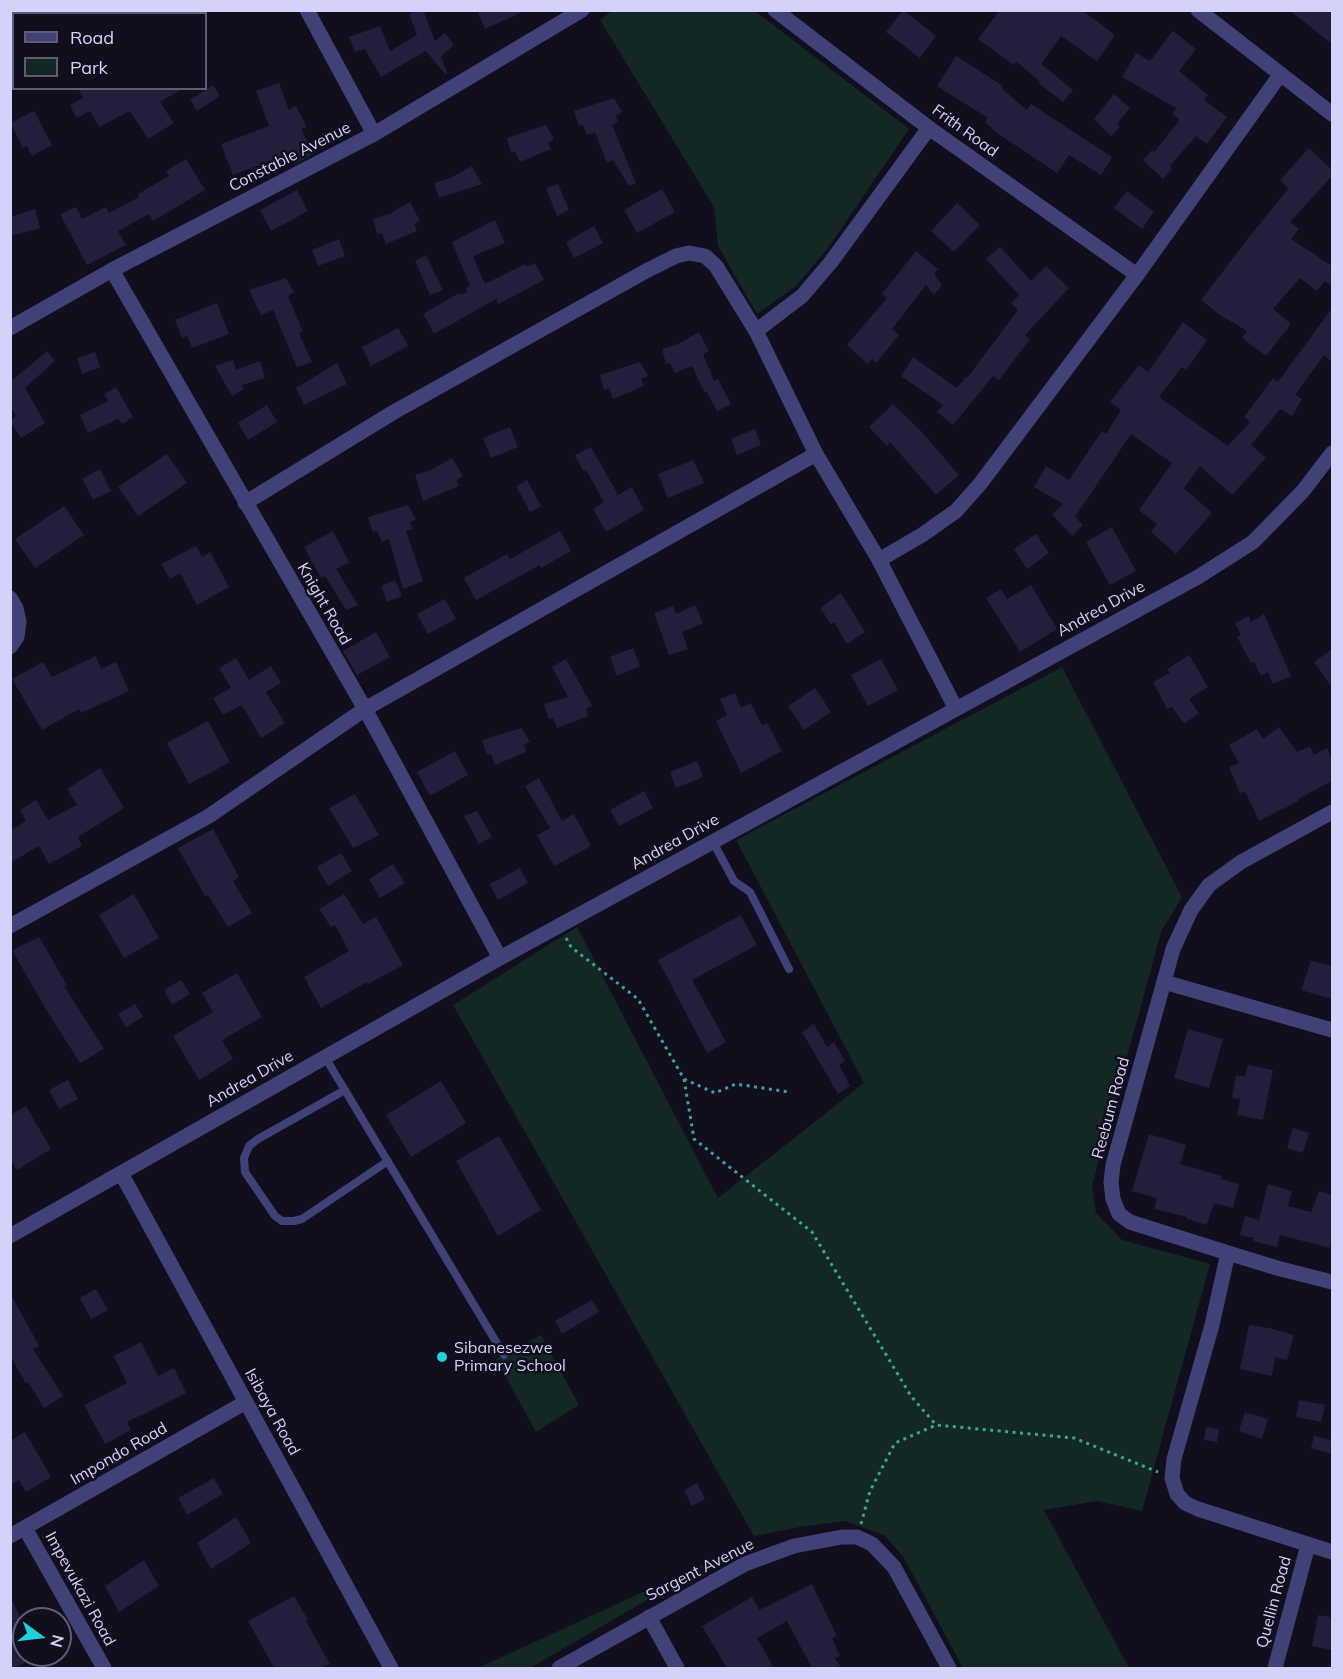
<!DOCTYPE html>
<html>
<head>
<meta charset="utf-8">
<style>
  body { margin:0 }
  #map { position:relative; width:1343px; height:1679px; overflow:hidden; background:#110f1e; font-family:Mulish,sans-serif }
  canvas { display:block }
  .frame { position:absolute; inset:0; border:12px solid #d5d2f9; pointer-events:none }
  .legend { position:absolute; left:12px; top:12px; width:195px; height:78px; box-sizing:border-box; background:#110f1e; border:2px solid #5f5d76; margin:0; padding:8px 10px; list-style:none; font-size:18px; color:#d5d2f9 }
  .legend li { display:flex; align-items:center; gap:12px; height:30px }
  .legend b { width:30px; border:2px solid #5f5d76 }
  .north { position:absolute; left:12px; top:1607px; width:60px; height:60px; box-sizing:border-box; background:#110f1e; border:2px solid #5f5d76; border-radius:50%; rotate:105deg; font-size:16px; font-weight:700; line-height:24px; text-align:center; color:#d5d2f9 }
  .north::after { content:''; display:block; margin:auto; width:21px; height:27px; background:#1ed0d9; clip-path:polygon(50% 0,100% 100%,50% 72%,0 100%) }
</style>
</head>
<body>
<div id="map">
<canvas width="1343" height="1679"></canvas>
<div class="frame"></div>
<ul class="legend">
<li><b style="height:8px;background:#404177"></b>Road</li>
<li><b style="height:16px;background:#132725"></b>Park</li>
</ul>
<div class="north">N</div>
</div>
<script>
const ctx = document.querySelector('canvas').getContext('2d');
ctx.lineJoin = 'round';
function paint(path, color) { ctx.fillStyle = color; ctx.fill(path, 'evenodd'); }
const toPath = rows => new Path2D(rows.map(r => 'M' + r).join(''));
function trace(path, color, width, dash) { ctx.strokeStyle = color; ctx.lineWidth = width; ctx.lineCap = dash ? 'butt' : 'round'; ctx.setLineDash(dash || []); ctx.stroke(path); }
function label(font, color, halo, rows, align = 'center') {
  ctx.font = font + ' Mulish,sans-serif'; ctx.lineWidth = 5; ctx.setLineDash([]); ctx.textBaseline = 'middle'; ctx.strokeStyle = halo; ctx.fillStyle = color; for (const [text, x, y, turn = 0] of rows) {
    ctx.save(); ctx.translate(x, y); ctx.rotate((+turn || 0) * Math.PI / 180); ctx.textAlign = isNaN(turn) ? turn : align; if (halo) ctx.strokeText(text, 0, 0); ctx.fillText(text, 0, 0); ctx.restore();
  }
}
paint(toPath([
  [11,10,70,10,70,11,66,13,14,14,13,46,11,48],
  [613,10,755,11,909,129,828,248,796,286,757,314,718,246,714,207,600,20],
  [1062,667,1182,897,1161,932,1092,1186,1096,1213,1122,1240,1210,1264,1142,1511,1097,1501,1044,1510,1129,1668,963,1668,903,1556,884,1535,845,1521,800,1527,754,1536,453,1005,577,927,718,1198,864,1083,736,840],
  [541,1335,579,1405,536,1432,496,1359],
  [728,1553,530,1668,478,1668]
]), '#132725');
paint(toPath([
  [418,10,423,10,435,41,445,33,454,45,441,56,447,73,445,74,426,51,381,77,365,49,355,52,349,37,380,26,390,51,417,35,409,14],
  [477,10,527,10,485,29],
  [903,10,936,36,920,58,886,32],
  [1000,10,1082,10,1115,35,1097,61,1061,36,1041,64,1073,90,1063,102,1042,86,1039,83,1040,82,1016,61,1014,65,978,39],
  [1289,10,1332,10,1332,44],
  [1173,31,1196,49,1179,71,1208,95,1204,100,1227,117,1207,144,1196,136,1170,166,1172,169,1163,179,1143,160,1152,150,1154,152,1178,122,1179,119,1172,114,1176,108,1122,77,1136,53,1150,61],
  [956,56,1003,86,1001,88,1027,110,1031,104,1112,157,1101,175,1069,155,1057,173,997,133,985,122,988,118,937,86],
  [279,83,289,110,296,106,307,127,301,129,314,154,295,164,289,154,233,175,221,144,269,126,256,91],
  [213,85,220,96,197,111,190,100],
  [78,88,184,88,160,102,174,123,148,139,130,111,99,127,90,111,76,118,70,105,83,98],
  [1114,94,1130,108,1117,124,1120,127,1111,136,1094,119],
  [614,98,622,112,616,116,618,122,612,125,636,183,629,186,613,160,607,163,595,132,587,135,583,125,579,126,574,111],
  [34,111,52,145,32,156,27,146,23,148,10,123],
  [546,125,554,139,548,143,551,149,520,162,515,151,511,153,507,138],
  [1309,148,1332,170,1332,176,1290,222,1299,229,1291,239,1332,266,1332,287,1325,281,1317,291,1300,278,1273,309,1291,324,1266,356,1242,338,1247,331,1220,315,1201,300,1250,236,1288,189,1280,180],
  [186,159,205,190,153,221,149,214,118,231,126,245,87,265,60,214,76,207,82,219,106,207,109,213,139,197,138,194,169,176,166,171],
  [472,166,482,184,439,198,434,183,450,178],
  [558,184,569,210,557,216,546,188],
  [662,189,675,212,637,233,624,210],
  [297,190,308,211,271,231,260,210],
  [1127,191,1154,212,1142,229,1114,208],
  [410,202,420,221,414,224,417,231,386,244,382,233,377,234,373,219,389,214],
  [957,203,980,225,954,252,931,231],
  [35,209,40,228,10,236,10,217],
  [495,220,505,243,473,256,485,284,525,264,527,267,535,263,544,280,498,304,496,299,434,334,423,314,459,293,460,295,467,292,466,288,470,286,452,242],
  [594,226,603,243,574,258,566,242],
  [339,239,345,256,318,266,312,250],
  [1000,247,1031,281,1046,266,1069,288,1025,335,1030,339,999,380,993,376,953,425,937,412,943,405,901,376,913,357,957,388,966,377,967,378,1018,310,1011,303,1019,295,986,259],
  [916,251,938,269,934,274,942,285,934,295,926,285,892,329,899,335,876,363,872,359,868,364,847,345,887,298,882,294],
  [426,255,443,290,430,295,415,261],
  [286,278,294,292,288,296,303,332,299,333,312,362,297,367,273,310,261,315,249,290],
  [217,303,229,334,192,348,187,336,182,338,175,320],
  [1332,308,1332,362,1324,355,1295,395,1302,399,1292,416,1280,409,1251,445,1266,458,1232,495,1200,466,1184,488,1212,513,1176,554,1151,532,1157,524,1139,510,1172,463,1131,434,1075,517,1083,525,1072,536,1052,514,1063,504,1034,487,1046,466,1069,480,1102,431,1106,434,1121,410,1110,402,1139,365,1148,372,1183,322,1207,340,1186,370,1182,367,1159,397,1228,446,1250,422,1244,417,1273,378,1278,382],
  [398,328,408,346,371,366,362,347],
  [699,332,709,351,703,354,714,381,718,379,731,404,717,411,706,391,704,392,692,366,675,373,670,363,666,364,662,349,678,344],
  [47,351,55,361,25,388,45,423,21,438,10,421,16,416,10,406,10,382],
  [95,352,100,367,82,374,77,358],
  [233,360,236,370,260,361,265,378,242,385,244,389,232,396,215,366],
  [640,362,648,376,641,379,644,386,613,399,609,388,604,390,600,375],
  [337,363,347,384,304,405,296,388],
  [116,387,133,417,122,424,118,419,88,433,80,415,108,401,104,394],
  [893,404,921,431,959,475,936,495,890,442,887,446,869,427],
  [267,405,277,422,248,440,238,423],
  [510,427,518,447,491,458,483,438],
  [755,429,761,445,737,455,731,439],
  [591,447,618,495,632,487,644,510,606,532,593,509,604,502,586,470,583,471,575,455],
  [167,454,187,483,138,516,118,487],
  [452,458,463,476,457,480,459,486,423,501,415,475,431,470],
  [693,460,704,483,668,498,658,474],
  [100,469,111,491,93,500,82,479],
  [527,480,541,506,530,512,516,486],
  [408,505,416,519,410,522,413,529,406,531,423,581,403,589,389,539,382,542,377,531,373,532,368,517],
  [64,506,84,535,35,568,15,539],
  [1112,527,1136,571,1110,585,1086,542],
  [333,531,349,562,336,569,358,605,346,610,325,576,321,578,304,547],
  [560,531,571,551,541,568,540,565,476,600,464,578,507,554,510,559],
  [1036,534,1049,553,1027,569,1014,549],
  [196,546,202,557,210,552,229,587,197,605,180,573,170,579,161,564],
  [395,580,402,596,387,602,381,586],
  [1031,585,1057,629,1020,652,986,598,1001,589,1007,599],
  [841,593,865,632,847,644,834,622,831,624,820,608],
  [445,599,456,619,428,634,417,614],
  [695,605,703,623,682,632,688,649,669,655,654,613,673,606,676,614],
  [1264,614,1291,676,1273,684,1268,672,1261,676,1254,662,1251,663,1237,637,1241,635,1235,623,1249,616,1251,622],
  [376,632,390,657,357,675,343,651],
  [633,648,640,666,617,676,610,657],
  [1332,649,1332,687,1314,662],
  [1189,655,1208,687,1189,699,1199,713,1184,724,1172,707,1167,709,1153,682,1170,673,1167,669],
  [96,656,101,669,116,662,129,691,81,713,79,709,42,730,12,679,43,662,52,677],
  [236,658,249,680,271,666,281,683,266,692,285,723,261,738,242,705,223,715,213,698,231,688,219,668],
  [566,659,592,706,586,709,588,716,557,728,553,718,549,719,544,704,568,697,552,667],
  [881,659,898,690,868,706,851,675],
  [815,688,831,712,804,730,788,706],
  [735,693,741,708,751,703,762,726,767,723,782,751,741,773,716,721,727,715,720,699],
  [208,721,230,762,189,784,167,743],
  [1279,727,1297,752,1310,746,1314,755,1327,748,1332,760,1332,781,1298,799,1299,801,1259,821,1245,791,1240,793,1229,767,1239,763,1229,745,1257,729,1263,739],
  [522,728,530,742,524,745,526,752,495,765,491,754,487,755,482,740],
  [455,751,468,775,430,796,417,772],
  [697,761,703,777,676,788,670,772],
  [100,768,124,808,78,837,82,846,49,864,39,846,10,863,10,831,26,821,20,810,36,800,48,820,77,805,67,789],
  [539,778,562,821,574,814,591,846,554,866,537,835,550,828,525,786],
  [644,791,653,808,619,826,610,810],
  [355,794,379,835,353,848,329,808],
  [477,811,492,837,479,844,464,816],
  [213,829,239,877,233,881,252,913,228,927,208,895,205,896,178,848],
  [341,853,352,871,328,886,317,867],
  [393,864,405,883,380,898,369,879],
  [520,868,528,883,498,900,490,884],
  [134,894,159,938,124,958,99,915],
  [344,894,363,924,376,917,403,965,368,984,367,982,321,1008,304,977,349,951,335,925,331,927,319,909],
  [741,915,757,945,692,980,726,1042,707,1053,658,960],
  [39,937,67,985,64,986,104,1049,80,1063,47,1011,12,950],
  [1311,961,1332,966,1332,999,1301,990],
  [237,973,262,1017,222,1040,233,1059,199,1080,173,1036,213,1012,202,993],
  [181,980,190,994,172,1005,164,990],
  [135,1004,143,1017,126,1027,118,1014],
  [814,1024,827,1047,834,1042,845,1061,839,1065,850,1086,838,1094,802,1032],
  [1188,1029,1223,1039,1209,1088,1174,1078],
  [1248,1065,1273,1070,1263,1120,1237,1115,1240,1099,1232,1098,1236,1075,1245,1077],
  [68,1080,78,1099,59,1109,49,1090],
  [441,1081,466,1123,411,1157,386,1115],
  [26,1106,51,1149,17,1170,10,1159,10,1115],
  [1293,1128,1309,1133,1303,1153,1287,1148],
  [1149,1134,1186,1145,1180,1164,1222,1176,1221,1179,1239,1184,1233,1208,1214,1203,1207,1225,1187,1219,1187,1217,1154,1209,1157,1198,1132,1191],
  [499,1136,541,1210,498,1236,456,1161],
  [1268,1184,1292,1191,1288,1206,1311,1212,1319,1191,1332,1195,1332,1238,1330,1248,1280,1235,1277,1247,1253,1241,1254,1238,1240,1235,1245,1216,1259,1220],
  [96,1289,108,1310,91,1319,80,1298],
  [10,1293,39,1346,33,1349,63,1396,44,1408,28,1382,26,1384,10,1355],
  [592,1300,599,1312,562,1334,555,1321],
  [1249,1325,1269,1328,1294,1335,1287,1360,1275,1357,1272,1376,1240,1369],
  [141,1342,158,1376,174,1368,186,1393,127,1422,131,1430,105,1444,84,1405,127,1383,114,1356],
  [1299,1400,1325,1405,1321,1422,1296,1417],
  [1245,1412,1268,1419,1262,1439,1239,1431],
  [1206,1427,1219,1429,1217,1442,1204,1440],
  [25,1432,51,1477,26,1492,19,1480,10,1485,10,1441],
  [1314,1436,1332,1440,1332,1454,1311,1448],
  [214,1478,223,1494,187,1515,178,1498],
  [697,1483,705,1499,692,1506,684,1490],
  [236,1517,251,1543,211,1569,197,1543],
  [144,1560,159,1586,119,1612,105,1586],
  [812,1584,837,1636,832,1638,840,1656,835,1658,841,1668,812,1668,787,1621,757,1638,774,1668,727,1668,702,1626,752,1597,759,1610],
  [10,1596,24,1625,24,1663,13,1668,10,1668],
  [294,1596,308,1620,306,1621,330,1664,322,1668,274,1668,248,1621],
  [1318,1615,1332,1617,1332,1650,1312,1646]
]), '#221e3c');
trace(toPath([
  [566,938,571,947,638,999,684,1079,715,1093,736,1084,789,1092],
  [684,1079,694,1139,812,1232,911,1396,936,1425],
  [861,1524,870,1491,895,1443,936,1425,1074,1438,1158,1472]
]), '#3ea196', 3, [3, 4.5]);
trace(toPath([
  [713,842,734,881,750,892,789,969],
  [325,1057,504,1355],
  [345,1090,258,1139,249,1146,244,1158,245,1172,275,1216,282,1221,294,1221,302,1219,388,1161]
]), '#404177', 8);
trace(toPath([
  [307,10,374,134],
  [775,10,929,128,1137,275],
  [1198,10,1332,114],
  [84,14,89,10],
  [10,60,14,58],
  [112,270,365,709,500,958],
  [10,328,112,270,374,134,582,10],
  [756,331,802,296,831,262,929,128],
  [245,503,394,412,646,271,676,256,689,253,705,256,716,266,756,331,816,454,879,560,956,709],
  [879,560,922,535,956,511,980,484,1137,275,1280,75],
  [10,598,16,608,19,622,17,637,10,647],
  [1332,812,1241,862,1209,885,1191,910,1173,949,1113,1165,1111,1182,1113,1199,1119,1214,1130,1222,1228,1253,1212,1325,1174,1459,1172,1478,1177,1494,1185,1503,1198,1509,1332,1552],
  [10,926,209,816,365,709,816,454],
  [1164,982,1332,1030],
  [121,1173,391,1668],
  [10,1236,500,958,1198,577,1253,542,1303,491,1332,453],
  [1228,1253,1277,1268,1332,1282],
  [25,1528,104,1668],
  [10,1536,246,1402],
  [649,1617,677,1668],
  [559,1668,745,1564,794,1546,842,1537,857,1537,872,1544,894,1567,949,1668],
  [1275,1668,1308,1545]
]), '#404177', 15);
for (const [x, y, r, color] of [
  [442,1357,6,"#1ed0d9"]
]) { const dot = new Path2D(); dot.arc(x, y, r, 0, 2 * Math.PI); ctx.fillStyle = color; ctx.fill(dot); trace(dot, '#110f1e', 2); }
label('16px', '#d5d2f9', '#110f1e', [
  ["Frith Road",965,131,36],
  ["Constable Avenue",290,157,-27],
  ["Knight Road",324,604,60],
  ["Andrea Drive",1101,609,-29],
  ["Andrea Drive",675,842,-29],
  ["Andrea Drive",250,1079,-30],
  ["Reebum Road",1111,1108,-75],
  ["Isibaya Road",272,1412,61],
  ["Impondo Road",119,1454,-30],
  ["Sargent Avenue",700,1570,-27],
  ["Impevukazi Road",80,1589,61],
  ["Quellin Road",1274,1602,-75]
]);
label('16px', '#d5d2f9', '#110f1e', [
  ["Sibanesezwe",454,1348],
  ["Primary School",454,1366]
], 'left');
</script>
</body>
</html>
